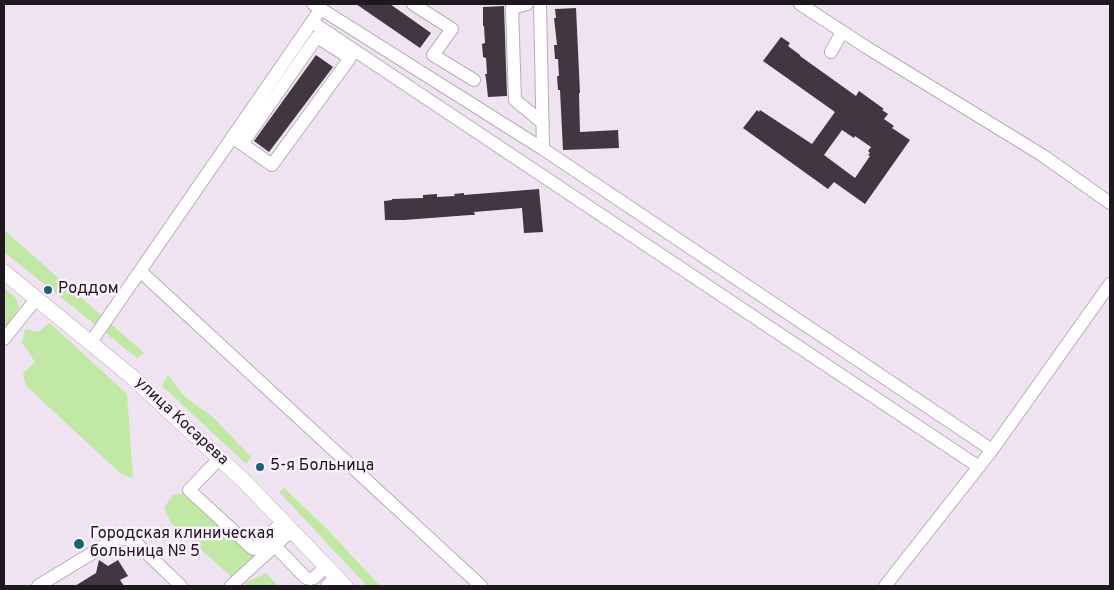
<!DOCTYPE html>
<html>
<head>
<meta charset="utf-8">
<style>
  body { margin:0 }
  #map { position:relative; width:1114px; height:590px; overflow:hidden; background:#f0e3f1; font-family:Overpass,sans-serif }
  canvas { display:block }
  .frame { position:absolute; inset:0; border:5px solid #1d191e; pointer-events:none }
</style>
</head>
<body>
<div id="map">
<canvas width="1114" height="590"></canvas>
<div class="frame"></div>
</div>
<script>
const ctx = document.querySelector('canvas').getContext('2d');
ctx.lineJoin = 'round';
function paint(path, color) { ctx.fillStyle = color; ctx.fill(path, 'evenodd'); }
const toPath = rows => new Path2D(rows.map(r => 'M' + r).join(''));
function trace(path, color, width, dash) { ctx.strokeStyle = color; ctx.lineWidth = width; ctx.lineCap = dash ? 'butt' : 'round'; ctx.setLineDash(dash || []); ctx.stroke(path); }
function label(font, color, halo, rows, align = 'center') {
  ctx.font = font + ' Overpass,sans-serif'; ctx.lineWidth = 5; ctx.setLineDash([]); ctx.textBaseline = 'middle'; ctx.strokeStyle = halo; ctx.fillStyle = color; for (const [text, x, y, turn = 0] of rows) {
    ctx.save(); ctx.translate(x, y); ctx.rotate((+turn || 0) * Math.PI / 180); ctx.textAlign = isNaN(turn) ? turn : align; if (halo) ctx.strokeText(text, 0, 0); ctx.fillText(text, 0, 0); ctx.restore();
  }
}
paint(toPath([
  [4,230,144,353,137,358,4,252],
  [4,288,16,298,19,308,4,330],
  [50,323,127,394,133,478,121,474,26,386,23,373,35,362,22,343,25,329,38,332],
  [168,375,185,397,213,417,251,457,246,464,162,386],
  [284,488,327,529,380,586,367,586,279,492],
  [197,492,261,552,235,580,171,523,164,507,173,495],
  [266,573,278,586,245,586,245,583]
]), '#c1e8a5');
paint(toPath([
  [356,4,390,4,431,33,420,48],
  [504,6,507,96,488,97,486,79,485,74,487,74,486,58,483,57,482,44,485,43,484,26,483,26,483,7],
  [576,8,580,93,579,93,580,132,618,130,619,148,563,150,560,90,558,90,557,76,559,76,558,59,555,59,554,45,557,45,554,18,556,18,555,9],
  [781,37,790,43,788,46,800,55,800,56,856,96,859,91,884,109,882,110,888,114,884,119,894,126,892,128,910,140,865,204,834,182,828,189,743,128,757,110,759,112,760,110,812,144,835,112,763,61],
  [842,130,854,138,855,136,871,147,868,151,870,153,868,155,870,156,855,178,824,155],
  [316,55,333,67,269,152,254,141],
  [539,189,543,232,524,233,522,208,474,212,475,215,470,215,404,220,385,220,384,201,392,200,392,199,423,198,423,195,437,194,437,197,455,196,454,194,464,193,464,195],
  [99,560,108,566,118,560,128,576,120,580,124,586,75,586,96,573]
]), '#403741');
const minor = toPath([
  [313,4,543,149,540,4],
  [413,4,452,29,433,55,474,80],
  [527,4,512,8,515,100,543,123],
  [800,4,866,47,1042,155,1110,203],
  [312,22,979,467],
  [831,52,842,32],
  [232,137,272,165,350,58,317,37,242,144],
  [543,149,992,450],
  [140,271,481,586],
  [4,339,36,299],
  [91,342,316,16],
  [220,458,189,490,252,548,254,549,264,541,283,521],
  [275,546,306,578,310,579,314,578,326,566],
  [38,586,117,538,133,540,181,586],
  [231,586,292,530],
  [327,586,337,577],
  [885,586,992,450,1110,284]
]);
const major = toPath([
  [4,272,131,376,245,482,345,586]
]);
trace(minor, '#b8acb9', 14);
trace(major, '#b8acb9', 16);
trace(minor, '#fff', 12);
trace(major, '#fff', 15);
for (const [x, y, r, color] of [
  [48,290,5,"#1b6372"],
  [260,467,5,"#1b6372"],
  [79,544,6,"#1b6372"]
]) { const dot = new Path2D(); dot.arc(x, y, r, 0, 2 * Math.PI); ctx.fillStyle = color; ctx.fill(dot); trace(dot, '#fdf0fe', 2); }
label('16px', '#1d191e', '#fdf0fe', [
  ["Роддом",58,290],
  ["5-я Больница",270,467],
  ["Городская клиническая",90,535],
  ["больница № 5",90,553]
], 'left');
label('16px', '#1d191e', '#fdf0fe', [
  ["улица Косарева",181,422,43]
]);
</script>
</body>
</html>
